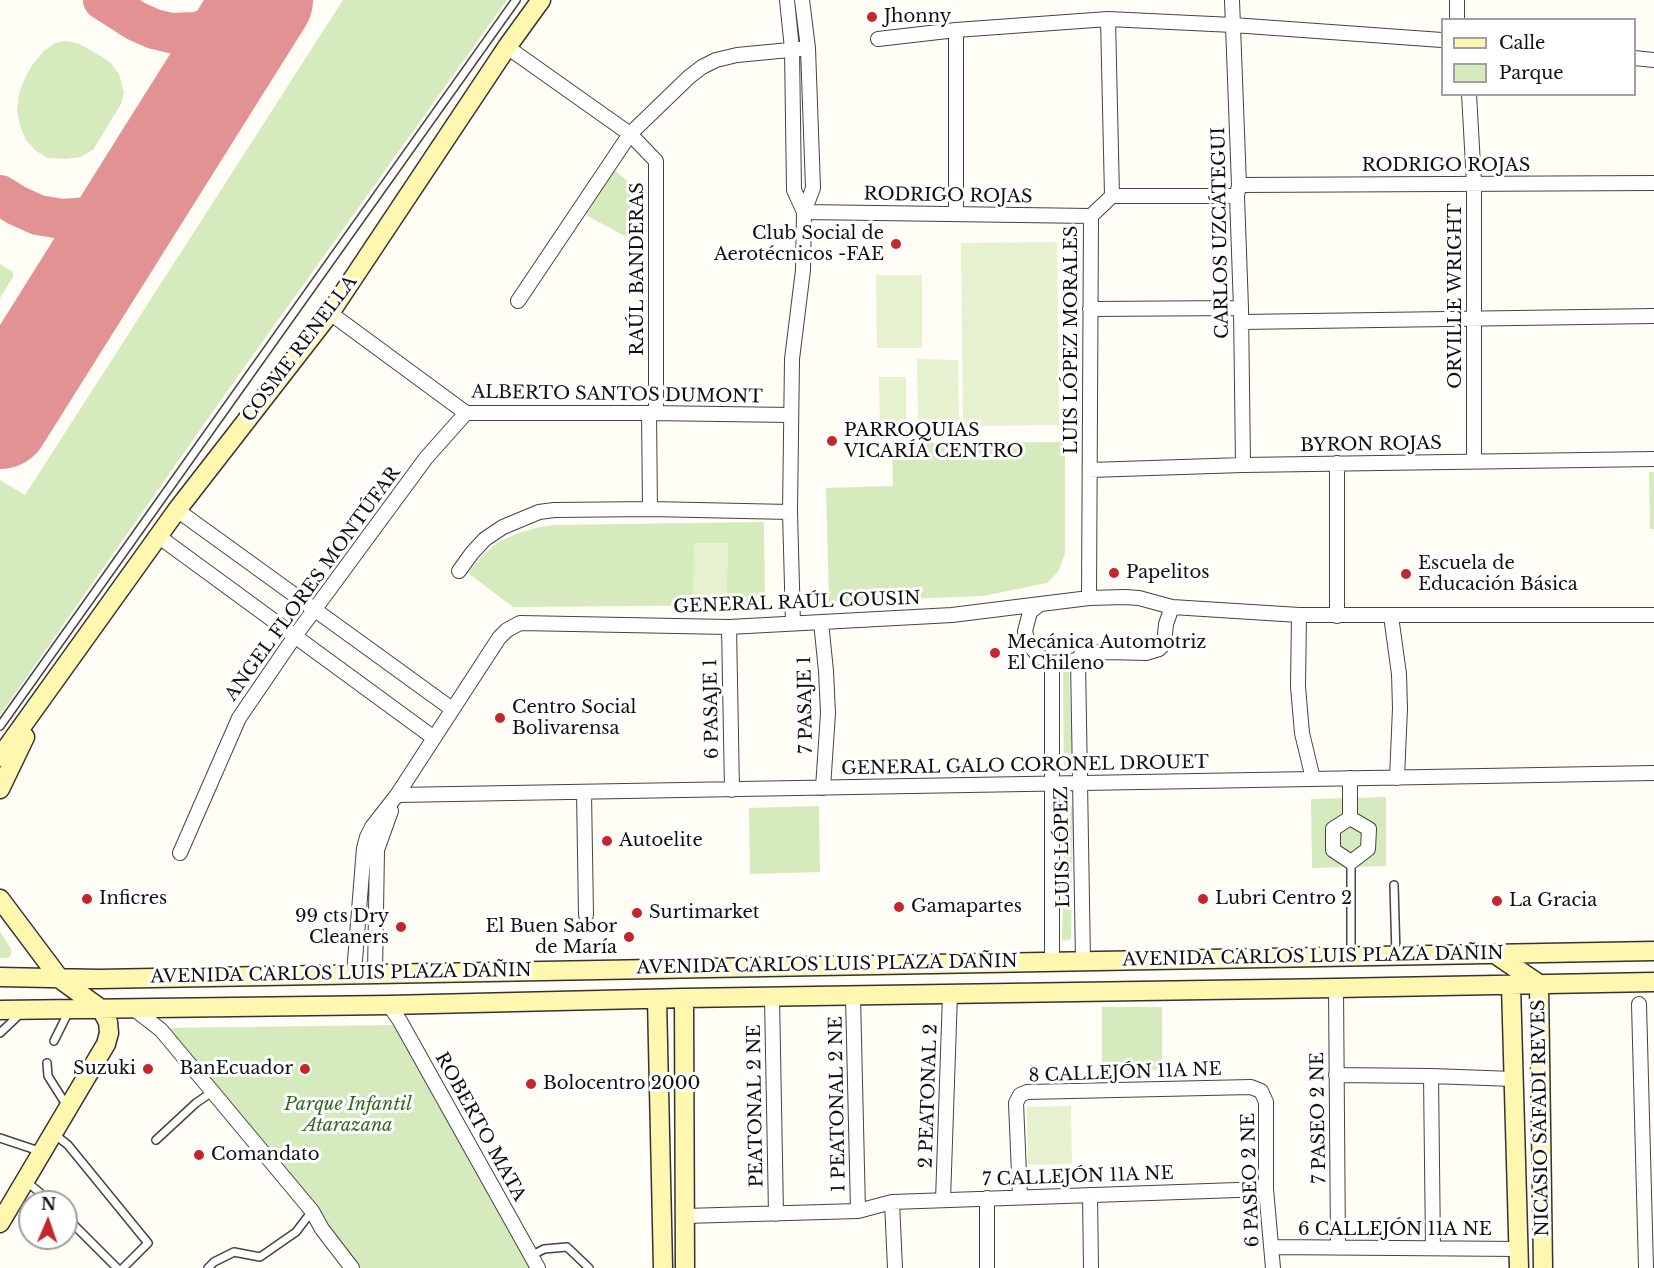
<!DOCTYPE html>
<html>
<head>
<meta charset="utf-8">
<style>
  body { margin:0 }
  #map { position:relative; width:1654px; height:1268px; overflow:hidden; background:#fffdf5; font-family:"Libre Baskerville",serif }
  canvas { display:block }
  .legend { position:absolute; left:1441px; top:18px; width:195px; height:78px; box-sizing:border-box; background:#fff; border:2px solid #a0a0a0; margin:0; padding:8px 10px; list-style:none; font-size:18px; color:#111 }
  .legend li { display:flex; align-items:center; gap:12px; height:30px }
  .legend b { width:30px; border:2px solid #a0a0a0 }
  .north { position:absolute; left:18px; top:1190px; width:60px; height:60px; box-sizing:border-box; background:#fff; border:2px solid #a0a0a0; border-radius:50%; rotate:2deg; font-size:16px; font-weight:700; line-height:24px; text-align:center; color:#111 }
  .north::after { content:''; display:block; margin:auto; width:21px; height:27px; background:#c4262e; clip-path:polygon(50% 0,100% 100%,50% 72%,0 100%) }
</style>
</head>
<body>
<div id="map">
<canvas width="1654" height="1268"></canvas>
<ul class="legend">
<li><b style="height:8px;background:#fff6b0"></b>Calle</li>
<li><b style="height:16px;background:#d5ebbd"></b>Parque</li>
</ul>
<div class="north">N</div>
</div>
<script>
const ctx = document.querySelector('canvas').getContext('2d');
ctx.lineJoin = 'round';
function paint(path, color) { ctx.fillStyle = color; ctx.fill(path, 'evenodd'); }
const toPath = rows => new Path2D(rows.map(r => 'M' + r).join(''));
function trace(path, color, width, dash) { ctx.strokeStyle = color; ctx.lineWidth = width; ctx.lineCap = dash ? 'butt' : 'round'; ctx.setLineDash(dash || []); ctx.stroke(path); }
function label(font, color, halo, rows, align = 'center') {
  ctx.font = font + ' "Libre Baskerville",serif'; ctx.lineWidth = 6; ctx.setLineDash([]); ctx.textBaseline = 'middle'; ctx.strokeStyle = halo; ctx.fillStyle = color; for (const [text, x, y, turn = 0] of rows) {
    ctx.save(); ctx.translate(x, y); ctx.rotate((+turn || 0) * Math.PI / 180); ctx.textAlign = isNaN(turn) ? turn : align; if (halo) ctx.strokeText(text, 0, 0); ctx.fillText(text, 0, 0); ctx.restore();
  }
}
paint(toPath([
  [343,0,507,0,223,397,0,715,0,480,25,495],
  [65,41,77,43,96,53,111,63,119,74,124,93,121,104,93,150,80,157,66,159,48,158,36,151,26,140,20,126,17,110,19,93,25,78,33,64,44,51,55,43],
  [613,169,630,183,630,239,586,215],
  [0,264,13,272,13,277,0,298],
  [1065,442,1065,554,1058,572,1047,583,983,596,829,602,826,488,893,486,892,443],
  [1649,472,1654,472,1654,529,1650,529],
  [764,522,765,605,513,607,468,573,483,555,498,542,519,533,539,527,557,525],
  [1069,664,1072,768,1068,771,1064,766,1063,665],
  [1386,797,1386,866,1312,868,1311,799],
  [819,806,820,872,750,874,749,808],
  [1069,806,1072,806,1073,812,1071,939,1063,941,1062,938,1065,811,1066,807],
  [0,932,11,949,11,955,8,958,0,958],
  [1102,1007,1162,1007,1162,1070,1102,1070],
  [398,1025,537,1268,353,1268,161,1028]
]), '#d5ebbd');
paint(toPath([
  [1057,242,1059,425,963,426,961,243],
  [876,275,922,275,922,348,877,348],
  [917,359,958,360,959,424,918,424],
  [879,377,906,377,906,424,880,424],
  [694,543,728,543,727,595,693,595],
  [1071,1106,1072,1164,1028,1165,1027,1107]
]), '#e6f2cf');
trace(toPath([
  [103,0,136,21,154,29,171,33,196,32,220,25,239,16,258,0],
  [0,195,16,205,38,215,62,219,90,217,109,210,126,199,138,191,152,177]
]), '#e29292', 40);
trace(toPath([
  [0,419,263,0]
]), '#e29292', 100);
const lane = toPath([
  [0,726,516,0],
  [1394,885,1396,955],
  [1351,956,1351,862],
  [0,1033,20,1014],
  [54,1041,69,1011],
  [47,1063,48,1076,67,1106],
  [53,1133,68,1145,148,1243,123,1268],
  [0,1138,39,1151],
  [156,1140,196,1103,212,1092],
  [27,1182,51,1202],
  [66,1217,117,1268],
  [531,1256,544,1249,567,1247,589,1268],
  [208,1268,214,1262,234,1252,260,1257,296,1232,312,1211]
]);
const street = toPath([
  [787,0,792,49,794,190,804,212,813,188,808,48,802,0],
  [1232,0,1239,185,1237,196,1241,308,1243,465],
  [1457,20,1457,0],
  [956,30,956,214],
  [878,39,956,30,1108,19,1233,25,1442,40],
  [507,47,630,134,656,161,656,413],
  [1634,58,1654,60],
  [1469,94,1474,183,1474,461],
  [1239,185,1654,183],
  [1112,196,1237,196],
  [518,301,630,134,689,77,702,67,716,60,737,55,800,49],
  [1090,309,1241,308],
  [330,313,466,413,649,413,791,415],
  [1241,322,1654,316],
  [649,413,650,509],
  [1337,463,1337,616],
  [1090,470,1243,465,1654,459],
  [177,510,452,709],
  [158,536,434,738],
  [459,571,472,553,485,539,503,527,539,512,554,510,650,509,790,512],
  [1089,598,1091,216,1112,196,1108,19],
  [1040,604,1030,612,1025,631,1028,643,1036,653,1042,658,1052,663,1078,660,1082,653,1106,652,1146,653,1159,649,1164,644,1166,624,1172,607],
  [1299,615,1298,687,1302,733,1313,779],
  [1391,616,1399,674,1400,708,1397,778],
  [821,622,826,671,828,713,823,788],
  [793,623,790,512,792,359,803,270,804,212,1091,216],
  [729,627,732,790],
  [1078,660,1083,962],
  [1052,663,1052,962],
  [584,792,586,915],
  [397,795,1654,773],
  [1350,818,1369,829,1368,849,1351,862,1333,850,1333,829,1350,818],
  [1350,818,1350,778],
  [180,853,239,718,295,636,426,458,466,413],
  [354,973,364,848,367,837,372,827,397,795,499,638,507,630,520,623,729,627,952,615,1089,598,1125,597,1139,598,1172,607,1299,615,1654,615],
  [375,973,377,850,391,811],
  [1336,988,1338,1248],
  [853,996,858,1211],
  [772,997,776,1214],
  [1639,1004,1646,1268],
  [389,1005,400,1021,538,1268],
  [134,1009,161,1030,312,1211,322,1229,352,1268],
  [1336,1075,1431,1076,1514,1079],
  [1431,1076,1433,1248],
  [1090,1195,1091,1268],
  [1020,1197,1016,1103,1020,1095,1027,1092,1251,1087,1261,1091,1266,1102,1266,1189,1273,1268],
  [987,1198,987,1268],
  [943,1200,950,994],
  [892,1202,895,1268],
  [685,1216,858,1211,892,1202,1266,1189],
  [1271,1247,1519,1249]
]);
const secondary = toPath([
  [0,757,177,510,330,313,507,47,541,0],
  [0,789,25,737],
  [0,899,60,979,101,1009,108,1022,109,1033,106,1044,0,1223],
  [1495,954,1539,984],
  [0,977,99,979,1654,951],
  [1539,984,1543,1268],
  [1511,985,1519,1268],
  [684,998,685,1268],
  [657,999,663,1268],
  [0,1010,389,1005,684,998,1336,988,1654,982]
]);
trace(lane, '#444', 10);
trace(street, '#444', 16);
trace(secondary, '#333', 21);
trace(lane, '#fff', 7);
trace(street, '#fff', 14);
trace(secondary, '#fff6b0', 18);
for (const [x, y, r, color] of [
  [872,17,6,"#c4262e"],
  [896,244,6,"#c4262e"],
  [832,441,6,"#c4262e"],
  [1114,573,6,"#c4262e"],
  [1406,574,6,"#c4262e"],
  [995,653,6,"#c4262e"],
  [500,718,6,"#c4262e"],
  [607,841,6,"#c4262e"],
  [87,899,6,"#c4262e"],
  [1203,899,6,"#c4262e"],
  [1497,901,6,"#c4262e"],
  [899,907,6,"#c4262e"],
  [637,913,6,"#c4262e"],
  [401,927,6,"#c4262e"],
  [629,937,6,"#c4262e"],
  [148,1069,6,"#c4262e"],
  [305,1069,6,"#c4262e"],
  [531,1084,6,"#c4262e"],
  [199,1155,6,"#c4262e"]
]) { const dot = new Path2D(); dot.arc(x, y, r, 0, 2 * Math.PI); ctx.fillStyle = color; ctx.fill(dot); trace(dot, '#fff', 2); }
label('18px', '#111', '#fff', [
  ["Jhonny",884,17],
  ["Club Social de",884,234,"right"],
  ["Aerotécnicos -FAE",884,255,"right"],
  ["PARROQUIAS",844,431],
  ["VICARÍA CENTRO",844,452],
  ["Escuela de",1418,564],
  ["Educación Básica",1418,585],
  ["Papelitos",1126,573],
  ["Mecánica Automotriz",1007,643],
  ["El Chileno",1007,664],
  ["Centro Social",512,708],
  ["Bolivarensa",512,729],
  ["Autoelite",619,841],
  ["Inficres",99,899],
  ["Lubri Centro 2",1215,899],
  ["La Gracia",1509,901],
  ["Gamapartes",911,907],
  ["Surtimarket",649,913],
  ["99 cts Dry",389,917,"right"],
  ["Cleaners",389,938,"right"],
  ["El Buen Sabor",617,927,"right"],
  ["de María",617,948,"right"],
  ["Suzuki",136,1069,"right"],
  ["BanEcuador",293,1069,"right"],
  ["Bolocentro 2000",543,1084],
  ["Comandato",211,1155]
], 'left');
label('18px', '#111', '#fff', [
  ["RODRIGO ROJAS",1446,166],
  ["RODRIGO ROJAS",948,196,1],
  ["CARLOS UZCÁTEGUI",1221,233,-91],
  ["RAÚL BANDERAS",638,269,-90],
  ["ORVILLE WRIGHT",1456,296,-90],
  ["LUIS LÓPEZ MORALES",1072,340,-90],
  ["COSME RENELLA",300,349,-53],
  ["ALBERTO SANTOS DUMONT",617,395,1],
  ["BYRON ROJAS",1371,445,-1],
  ["ANGEL FLORES MONTÚFAR",313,584,-54],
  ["GENERAL RAÚL COUSIN",797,603,-2],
  ["7 PASAJE 1",806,705,-91],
  ["6 PASAJE 1",712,709,-91],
  ["GENERAL GALO CORONEL DROUET",1025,766,-1],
  ["LUIS LÓPEZ",1063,847,-91],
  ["AVENIDA CARLOS LUIS PLAZA DAÑIN",1313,957,-1],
  ["AVENIDA CARLOS LUIS PLAZA DAÑIN",827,965,-1],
  ["AVENIDA CARLOS LUIS PLAZA DAÑIN",341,974,-1],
  ["8 CALLEJÓN 11A NE",1125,1073,-2],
  ["2 PEATONAL 2",929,1096,-88],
  ["1 PEATONAL 2 NE",838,1104,-91],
  ["PEATONAL 2 NE",756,1106,-91],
  ["7 PASEO 2 NE",1319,1118,-91],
  ["NICASIO SAFADI REVES",1541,1118,-91],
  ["ROBERTO MATA",480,1127,61],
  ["7 CALLEJÓN 11A NE",1078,1177,-2],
  ["6 PASEO 2 NE",1251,1180,-92],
  ["6 CALLEJÓN 11A NE",1395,1230]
]);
label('italic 18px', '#2f6b1f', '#fff', [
  ["Parque Infantil",348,1105],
  ["Atarazana",348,1126]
]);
</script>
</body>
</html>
